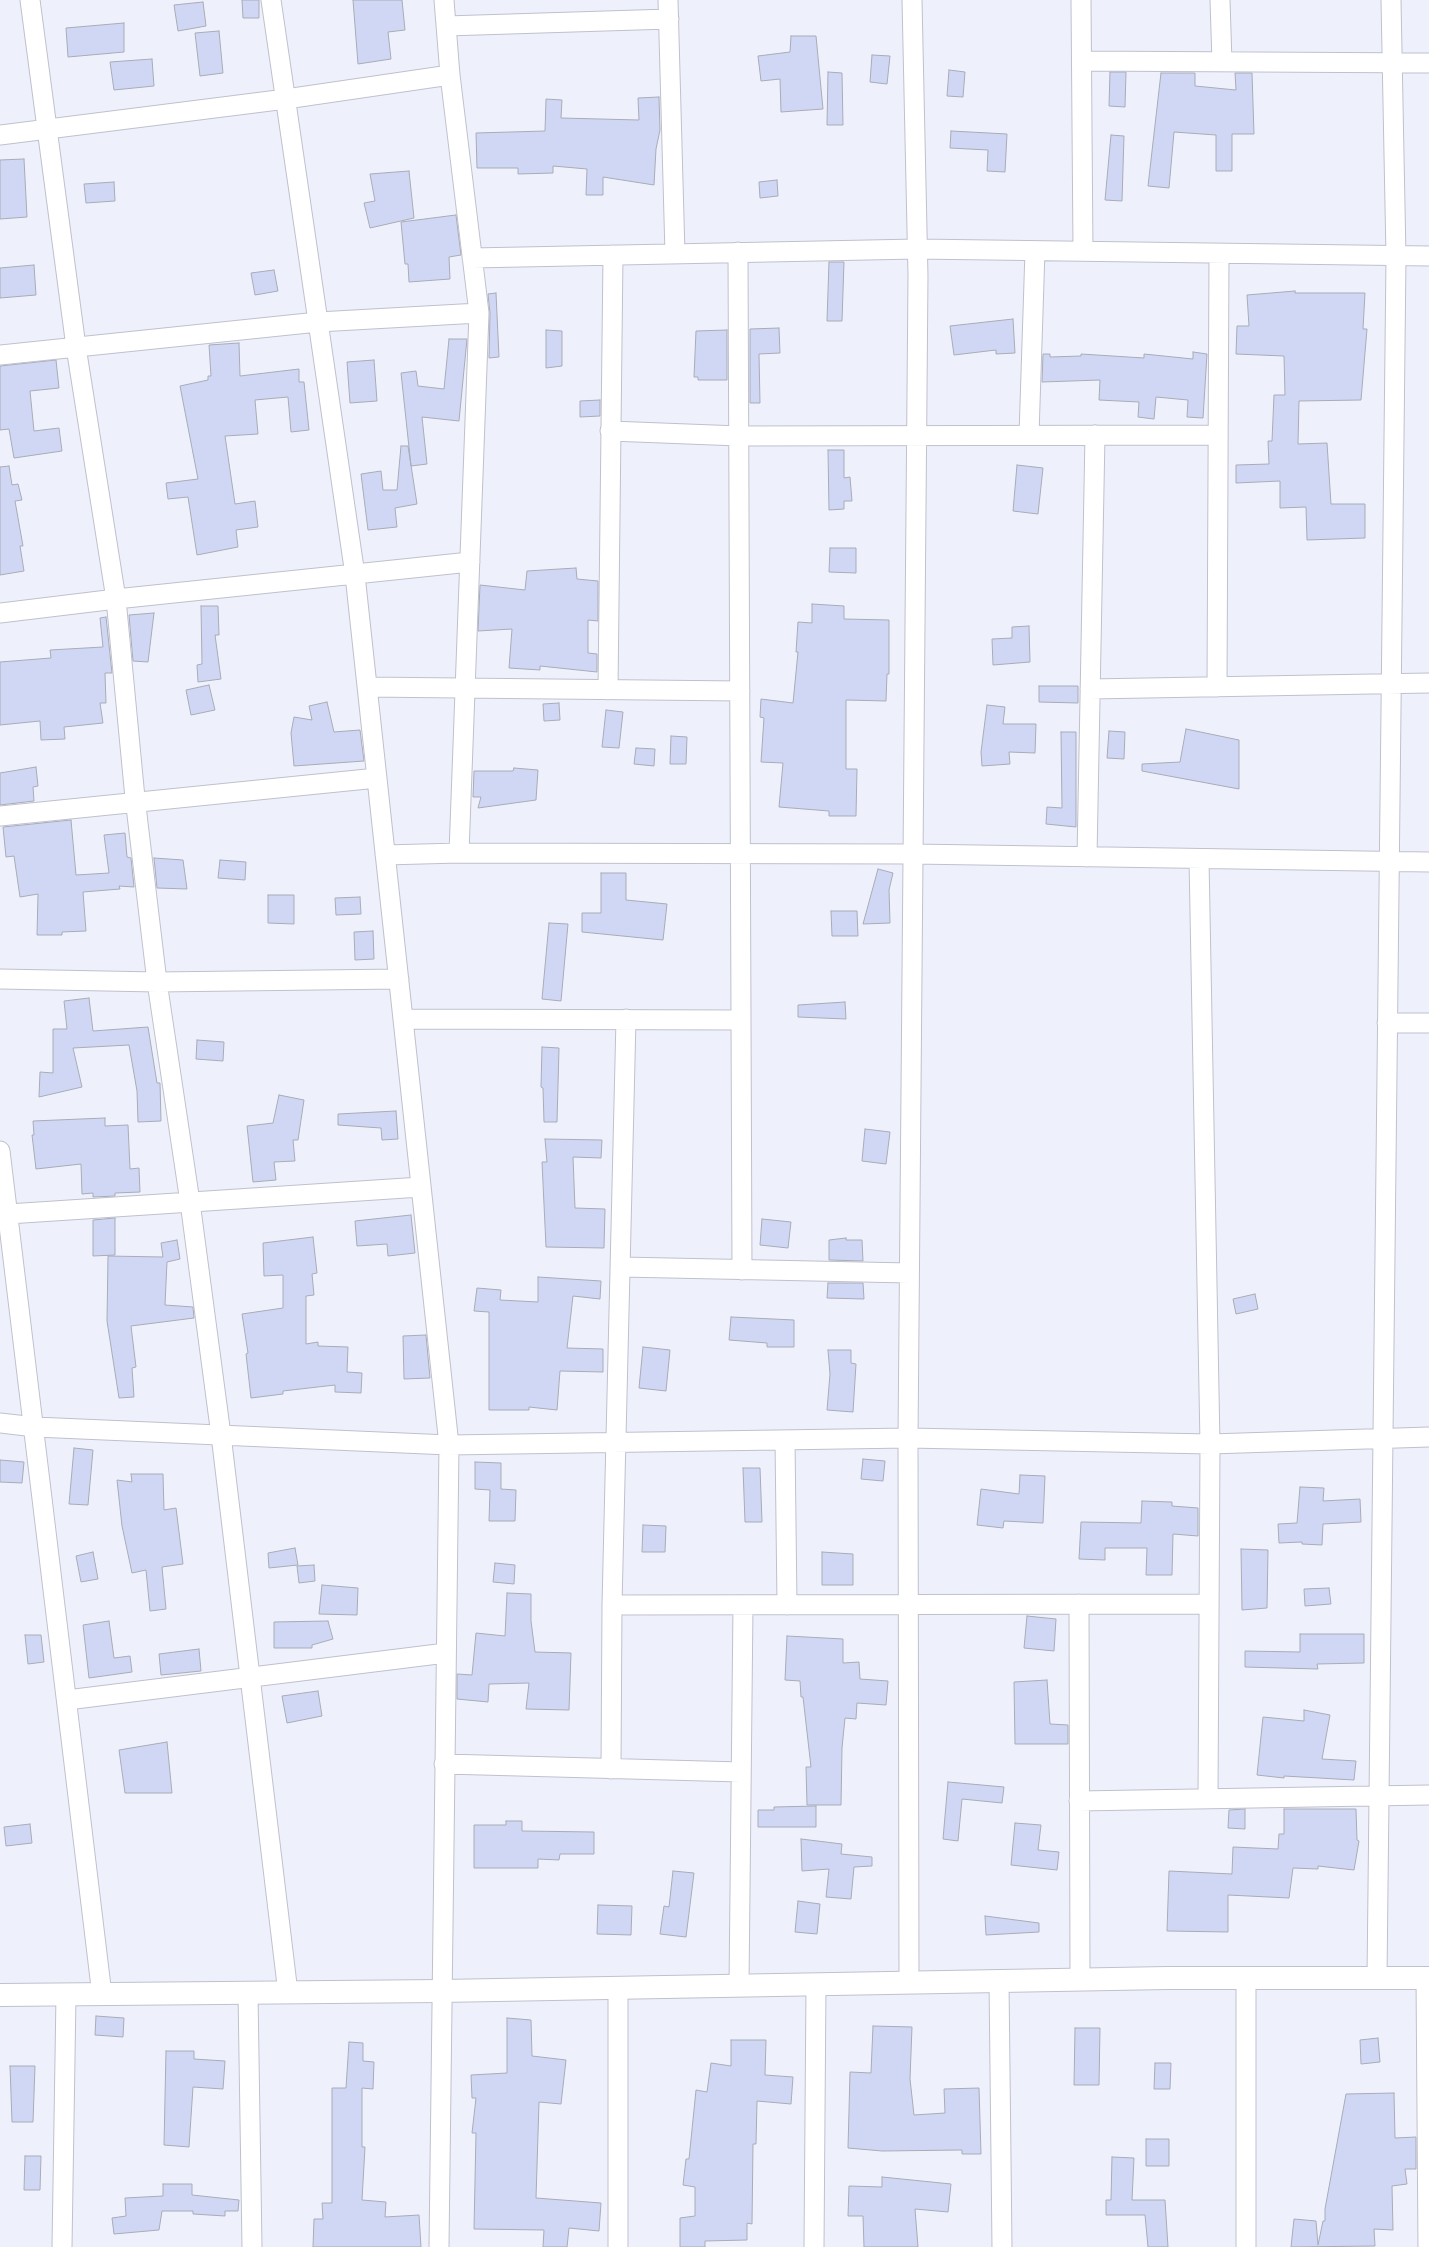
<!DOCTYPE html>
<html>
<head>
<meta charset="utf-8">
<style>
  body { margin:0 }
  canvas { display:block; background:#eef1fc }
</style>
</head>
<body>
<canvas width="1429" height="2247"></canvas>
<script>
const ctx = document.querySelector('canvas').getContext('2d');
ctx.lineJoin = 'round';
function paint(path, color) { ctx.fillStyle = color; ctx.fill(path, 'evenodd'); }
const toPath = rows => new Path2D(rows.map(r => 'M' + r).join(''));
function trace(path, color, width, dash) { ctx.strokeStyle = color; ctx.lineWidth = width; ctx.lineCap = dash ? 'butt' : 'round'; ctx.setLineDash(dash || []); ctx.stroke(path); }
const building = toPath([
  [242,0,259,0,259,18,243,18,242,0],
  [353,0,402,0,405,30,388,32,391,59,358,64,353,0],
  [203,2,206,26,178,31,174,5,203,2],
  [124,23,124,52,68,57,66,28,124,23],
  [219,31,223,73,200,76,195,33,219,31],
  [791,36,816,36,823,109,781,112,780,79,761,81,758,56,790,52,791,36],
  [872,55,890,56,887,84,870,82,872,55],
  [152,59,154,86,114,90,110,62,152,59],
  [949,70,965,72,963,97,947,96,949,70],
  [828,72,842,73,843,125,827,125,828,72],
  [1110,72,1126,72,1125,107,1109,106,1110,72],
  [1161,73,1195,73,1195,86,1236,90,1235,73,1252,73,1254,134,1232,134,1232,171,1216,171,1216,135,1174,132,1169,188,1148,186,1161,73],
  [659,97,660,130,656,149,654,185,603,177,603,195,586,195,587,169,553,166,553,173,518,174,518,168,477,168,476,133,545,131,546,99,562,100,561,118,639,120,638,98,659,97],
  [951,131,1007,134,1005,172,987,171,988,150,950,148,951,131],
  [1111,135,1124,136,1122,201,1105,200,1111,135],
  [24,159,27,217,0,219,0,160,24,159],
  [409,171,414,218,370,228,364,203,375,201,370,174,409,171],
  [777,180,778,196,760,198,759,182,777,180],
  [114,182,115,201,86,203,84,184,114,182],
  [456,215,461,255,449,257,450,279,409,282,408,264,405,264,401,222,456,215],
  [829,262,844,262,842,321,827,321,829,262],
  [34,265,36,295,0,298,0,268,34,265],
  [274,270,278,291,255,295,251,273,274,270],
  [1295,291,1295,293,1365,293,1363,329,1367,329,1361,400,1299,401,1298,444,1327,443,1331,504,1365,504,1365,538,1307,540,1306,507,1280,508,1280,481,1236,483,1236,465,1269,464,1268,441,1272,441,1274,395,1285,395,1284,356,1236,354,1237,326,1249,326,1247,295,1295,291],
  [496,293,499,357,489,358,490,313,488,294,496,293],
  [1013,319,1015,353,996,354,996,350,954,355,950,326,1013,319],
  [779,328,780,353,759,354,760,403,750,403,750,329,779,328],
  [546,330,562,331,562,366,546,368,546,330],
  [727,330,727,380,698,380,698,377,694,377,696,331,727,330],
  [449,339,467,339,459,421,422,417,427,464,411,466,401,373,416,371,418,386,444,389,449,339],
  [239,343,240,376,299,369,299,382,304,382,309,430,291,432,288,397,255,400,258,434,225,436,235,504,255,501,258,527,236,530,238,547,197,555,188,497,168,499,166,483,198,479,180,386,208,380,208,376,211,376,209,345,239,343],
  [1193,352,1207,354,1203,418,1187,417,1188,400,1156,397,1154,419,1138,417,1139,402,1099,400,1100,380,1042,382,1043,354,1050,354,1050,357,1081,356,1081,354,1144,358,1144,354,1193,359,1193,352],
  [56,360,59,388,30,391,34,431,59,428,62,451,14,458,9,429,0,430,0,366,56,360],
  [374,360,377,401,350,403,347,362,374,360],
  [600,400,600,416,580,417,580,401,600,400],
  [401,446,408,446,417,504,395,508,397,527,368,530,361,474,381,471,383,490,397,490,401,446],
  [828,450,844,450,844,478,850,477,852,501,844,501,844,509,829,510,828,450],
  [1017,465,1043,468,1038,514,1013,511,1017,465],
  [9,466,12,485,18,484,22,500,15,501,23,546,20,546,24,571,0,575,0,467,9,466],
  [830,548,856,548,856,573,829,572,830,548],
  [576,568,577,579,598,581,598,621,588,620,588,653,597,654,597,672,540,666,540,670,509,668,512,629,478,631,480,585,525,590,527,571,576,568],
  [812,604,844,606,844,619,889,620,889,674,887,674,886,701,846,700,846,769,857,769,856,816,829,816,829,811,779,807,783,763,761,762,764,718,760,717,761,699,793,703,798,652,796,652,798,622,812,623,812,604],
  [201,606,218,606,219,635,215,635,221,679,198,682,197,665,202,664,201,606],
  [154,613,148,662,133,661,129,615,154,613],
  [106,617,112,673,105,673,106,703,100,703,103,723,64,727,65,739,41,740,40,721,0,725,0,662,51,658,50,650,103,647,100,618,106,617],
  [1029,626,1030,662,993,665,992,639,1012,638,1012,627,1029,626],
  [209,685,215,710,191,715,186,690,209,685],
  [1039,686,1078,686,1078,703,1039,702,1039,686],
  [327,702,334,732,360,730,364,761,294,766,291,733,294,717,312,720,309,706,327,702],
  [559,703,560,720,544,721,543,704,559,703],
  [987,705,1005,707,1003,724,1036,724,1035,753,1009,752,1010,764,982,766,981,752,987,705],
  [606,710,623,712,619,748,602,747,606,710],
  [1186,729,1239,740,1239,789,1142,771,1142,764,1180,762,1186,729],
  [1109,731,1125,732,1124,759,1107,758,1109,731],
  [1061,732,1076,732,1076,827,1046,824,1047,807,1062,808,1061,732],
  [671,736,687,737,686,764,670,764,671,736],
  [636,748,655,749,654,766,634,764,636,748],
  [36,767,38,786,33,787,34,801,0,805,0,773,36,767],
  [514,768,538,770,536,800,478,808,481,797,473,797,474,771,513,771,514,768],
  [71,820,76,875,109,873,104,835,125,833,127,857,131,858,134,887,119,886,120,889,83,892,86,931,62,932,62,935,37,935,38,894,20,897,14,856,6,857,3,827,71,820],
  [154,858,183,860,187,889,157,888,154,858],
  [220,860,246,862,245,880,218,878,220,860],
  [878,869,893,873,889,890,890,923,863,924,878,869],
  [601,873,626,873,626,900,667,904,663,940,582,932,582,913,601,913,601,873],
  [268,895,294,895,294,924,268,923,268,895],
  [360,897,361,914,336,915,335,898,360,897],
  [831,911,857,911,858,936,832,936,831,911],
  [549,923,568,924,561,1001,542,999,549,923],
  [373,931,374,959,355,960,354,932,373,931],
  [89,998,93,1031,148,1027,157,1083,160,1083,161,1121,138,1122,137,1091,129,1045,73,1048,82,1087,39,1097,40,1072,53,1073,53,1029,67,1029,64,1001,89,998],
  [845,1002,846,1019,798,1017,798,1005,845,1002],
  [197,1040,224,1042,223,1061,196,1059,197,1040],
  [542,1047,559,1048,557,1122,544,1122,543,1088,541,1087,542,1047],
  [279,1095,304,1100,298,1140,293,1140,295,1161,274,1162,276,1180,253,1182,247,1126,273,1123,279,1095],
  [396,1111,398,1139,382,1140,381,1128,338,1125,338,1114,396,1111],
  [105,1118,105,1126,128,1125,130,1169,139,1168,140,1192,115,1193,115,1196,93,1197,93,1193,82,1194,81,1164,36,1169,32,1135,34,1135,33,1121,105,1118],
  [865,1129,890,1132,886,1164,862,1161,865,1129],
  [545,1139,602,1140,601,1158,573,1157,575,1208,605,1209,604,1248,546,1247,542,1162,547,1162,545,1139],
  [411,1215,415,1253,388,1256,387,1244,357,1246,355,1221,411,1215],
  [115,1218,115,1255,93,1256,93,1220,115,1218],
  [762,1219,791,1222,788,1248,760,1245,762,1219],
  [313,1237,317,1273,312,1274,314,1295,306,1296,306,1344,318,1342,318,1346,348,1347,347,1372,362,1373,361,1393,335,1392,335,1385,283,1391,283,1394,251,1398,246,1354,248,1353,242,1314,283,1308,283,1275,264,1276,263,1243,313,1237],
  [846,1238,846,1240,862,1240,863,1261,829,1260,829,1240,846,1238],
  [177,1240,180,1259,167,1262,165,1305,193,1307,194,1318,131,1326,136,1367,132,1368,134,1397,119,1398,107,1321,108,1256,163,1257,161,1243,177,1240],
  [538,1277,601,1281,600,1299,573,1296,567,1348,603,1349,603,1372,560,1371,557,1410,529,1407,529,1410,489,1410,489,1312,474,1311,477,1288,501,1290,500,1300,538,1302,538,1277],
  [828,1283,863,1283,864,1299,827,1298,828,1283],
  [1255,1294,1258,1309,1236,1314,1233,1299,1255,1294],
  [731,1317,794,1320,794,1347,767,1347,767,1343,729,1340,731,1317],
  [426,1335,430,1378,404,1379,403,1336,426,1335],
  [643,1347,670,1350,666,1391,639,1388,643,1347],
  [828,1350,851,1350,851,1363,856,1364,853,1412,827,1410,830,1374,828,1350],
  [74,1448,93,1450,88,1505,69,1504,74,1448],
  [863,1459,885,1461,883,1481,861,1479,863,1459],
  [0,1460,24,1462,22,1483,0,1482,0,1460],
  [475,1462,501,1463,501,1489,516,1490,515,1521,489,1521,490,1490,475,1489,475,1462],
  [743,1468,760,1468,762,1522,745,1522,743,1468],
  [131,1474,163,1474,164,1510,176,1508,183,1564,162,1567,166,1609,150,1611,146,1570,132,1573,122,1526,117,1480,132,1482,131,1474],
  [1020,1475,1045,1476,1043,1523,1004,1521,1003,1528,977,1525,981,1489,1019,1494,1020,1475],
  [1300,1487,1324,1488,1323,1501,1360,1499,1361,1522,1323,1524,1322,1545,1302,1544,1302,1542,1279,1543,1278,1524,1297,1523,1300,1487],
  [1142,1501,1172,1502,1172,1506,1198,1508,1198,1536,1173,1534,1172,1575,1146,1575,1147,1548,1105,1548,1105,1560,1079,1559,1081,1522,1141,1523,1142,1501],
  [643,1525,666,1526,665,1552,642,1552,643,1525],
  [295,1548,298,1565,269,1568,268,1553,295,1548],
  [1241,1549,1268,1550,1267,1608,1242,1610,1241,1549],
  [93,1552,98,1579,81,1582,76,1556,93,1552],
  [822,1552,853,1554,853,1585,822,1585,822,1552],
  [495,1563,515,1565,514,1584,493,1582,495,1563],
  [314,1565,315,1581,299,1583,297,1566,314,1565],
  [322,1585,358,1588,357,1615,319,1614,322,1585],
  [1329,1588,1331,1604,1305,1606,1304,1589,1329,1588],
  [507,1593,531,1594,531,1621,535,1652,571,1653,569,1710,526,1709,529,1683,489,1684,488,1702,457,1699,457,1674,472,1675,476,1633,505,1636,507,1593],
  [1027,1616,1056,1619,1054,1651,1024,1648,1027,1616],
  [109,1621,114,1658,130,1656,132,1672,89,1678,83,1625,109,1621],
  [328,1621,333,1639,312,1645,312,1648,274,1648,274,1622,328,1621],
  [1300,1634,1364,1634,1364,1663,1317,1664,1318,1669,1245,1667,1245,1651,1300,1652,1300,1634],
  [25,1635,41,1635,44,1662,28,1664,25,1635],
  [787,1636,843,1639,843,1663,859,1662,860,1679,888,1681,886,1705,857,1703,856,1719,845,1718,842,1748,841,1805,807,1805,806,1767,811,1767,803,1697,801,1697,800,1681,785,1680,787,1636],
  [199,1649,201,1671,161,1675,159,1654,199,1649],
  [1047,1680,1050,1724,1068,1725,1068,1744,1015,1744,1014,1682,1047,1680],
  [318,1691,322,1716,287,1723,282,1696,318,1691],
  [1304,1710,1330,1715,1322,1759,1356,1761,1354,1780,1284,1776,1284,1778,1257,1775,1263,1717,1304,1721,1304,1710],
  [167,1742,172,1793,125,1793,119,1750,167,1742],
  [948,1782,1004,1787,1002,1803,962,1799,958,1841,943,1839,948,1782],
  [816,1806,816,1827,758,1827,758,1810,774,1810,774,1807,816,1806],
  [1245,1809,1245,1829,1228,1828,1229,1810,1245,1809],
  [1284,1809,1356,1809,1357,1840,1359,1841,1354,1870,1318,1866,1318,1869,1293,1868,1289,1898,1228,1895,1228,1932,1167,1931,1169,1871,1232,1874,1233,1847,1278,1849,1279,1834,1284,1834,1284,1809],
  [506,1821,522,1821,522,1831,594,1832,594,1854,560,1854,559,1860,538,1859,538,1868,474,1868,474,1825,506,1825,506,1821],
  [1015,1823,1041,1825,1038,1850,1059,1852,1057,1870,1011,1865,1015,1823],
  [30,1824,32,1843,6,1846,4,1827,30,1824],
  [801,1839,842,1844,841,1854,872,1857,872,1866,854,1867,851,1899,826,1897,829,1869,802,1871,801,1839],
  [673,1871,694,1873,686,1937,660,1934,664,1906,669,1907,673,1871],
  [798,1901,820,1904,817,1934,795,1932,798,1901],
  [598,1905,632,1906,631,1935,597,1934,598,1905],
  [985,1916,1039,1923,1039,1932,986,1935,985,1916],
  [96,2016,124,2018,123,2037,95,2035,96,2016],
  [507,2018,531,2020,532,2056,566,2060,561,2104,539,2102,536,2198,601,2203,599,2231,569,2228,567,2247,543,2247,544,2230,474,2229,476,2133,472,2133,476,2098,472,2098,471,2075,507,2073,507,2018],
  [873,2026,912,2027,910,2079,914,2115,945,2113,944,2089,979,2088,981,2154,962,2154,962,2150,882,2151,848,2148,850,2072,871,2073,873,2026],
  [1075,2028,1100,2028,1099,2085,1074,2085,1075,2028],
  [1378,2038,1380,2062,1361,2064,1360,2040,1378,2038],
  [731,2040,766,2040,765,2075,793,2077,791,2104,757,2101,756,2144,753,2144,752,2224,747,2223,747,2240,705,2241,705,2247,680,2247,680,2218,695,2216,695,2187,683,2185,686,2159,689,2159,696,2090,707,2092,711,2063,731,2066,731,2040],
  [349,2042,363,2043,363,2061,374,2062,373,2089,362,2088,362,2147,365,2147,362,2200,386,2202,385,2217,419,2215,421,2247,313,2247,314,2219,323,2219,322,2203,332,2203,332,2088,346,2088,349,2042],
  [166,2051,194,2051,194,2059,225,2061,223,2089,193,2087,189,2147,164,2145,166,2051],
  [1155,2063,1171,2063,1170,2089,1154,2089,1155,2063],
  [10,2066,35,2066,33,2122,12,2122,10,2066],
  [1394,2093,1395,2138,1416,2137,1416,2169,1405,2169,1407,2184,1392,2186,1393,2230,1374,2229,1375,2246,1291,2247,1294,2219,1316,2221,1318,2245,1323,2221,1325,2221,1325,2209,1346,2094,1394,2093],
  [1146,2139,1169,2139,1169,2166,1146,2166,1146,2139],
  [25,2156,41,2156,40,2190,24,2190,25,2156],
  [1112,2157,1134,2158,1132,2200,1165,2200,1168,2247,1148,2247,1145,2215,1106,2215,1106,2200,1111,2200,1112,2157],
  [882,2177,951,2184,948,2212,915,2209,918,2247,864,2247,863,2216,848,2216,849,2186,882,2187,882,2177],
  [163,2184,192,2184,192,2195,239,2200,238,2211,225,2211,225,2216,193,2214,193,2211,162,2211,159,2230,114,2234,112,2218,126,2216,125,2198,163,2196,163,2184]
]);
paint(building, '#d0d7f5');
trace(building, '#a9acb6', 1);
const minor = toPath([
  [30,0,76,347,116,599,135,798,157,982,190,1202,221,1435,288,1993],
  [271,0,355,575,449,1445,439,2247],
  [444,0,450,75,479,313,459,853],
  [668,0,675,254],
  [1081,0,1083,251],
  [1220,0,1222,62],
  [446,26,669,19],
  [1082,61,1429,63],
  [0,135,286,99,450,75],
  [738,252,742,1270],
  [472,258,917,249,1429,256],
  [0,355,318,322,479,313],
  [610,431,739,436,1218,435],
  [1029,435,1035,251],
  [0,613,116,599,470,562],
  [367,687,740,691],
  [1217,687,1219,254],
  [1090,689,1429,683],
  [608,690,613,255],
  [0,816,377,778],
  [385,855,459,853,913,854,1429,862],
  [1087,857,1095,435],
  [1199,859,1210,1444,1208,1798],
  [0,979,157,982,399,979],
  [403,1019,741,1020],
  [1387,1023,1429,1023],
  [0,1151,102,1995],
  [8,1214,421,1187],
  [621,1267,909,1273],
  [0,1423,35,1427,449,1445,908,1438,1210,1444,1429,1437],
  [785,1440,787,1605],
  [1079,1604,1080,1979],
  [612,1605,1209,1604],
  [67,1700,446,1653],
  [444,1764,741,1772],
  [611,1769,612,1605,626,1019],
  [1079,1801,1429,1795],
  [1377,1978,1396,257,1391,0],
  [1426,1978,1428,2247],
  [999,1981,1002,2247],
  [909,1983,908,1438,918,276,912,0],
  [739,1986,743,1605],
  [618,1988,618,2247],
  [248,1993,252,2247],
  [62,2247,66,1995],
  [814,2247,816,1984],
  [1246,2247,1246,1978]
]);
const tertiary = toPath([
  [0,1995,441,1991,1168,1978,1429,1978]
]);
trace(minor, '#bfc1cc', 21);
trace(tertiary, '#bfc1cc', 24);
trace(minor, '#fff', 19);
trace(tertiary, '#fff', 22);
</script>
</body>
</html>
